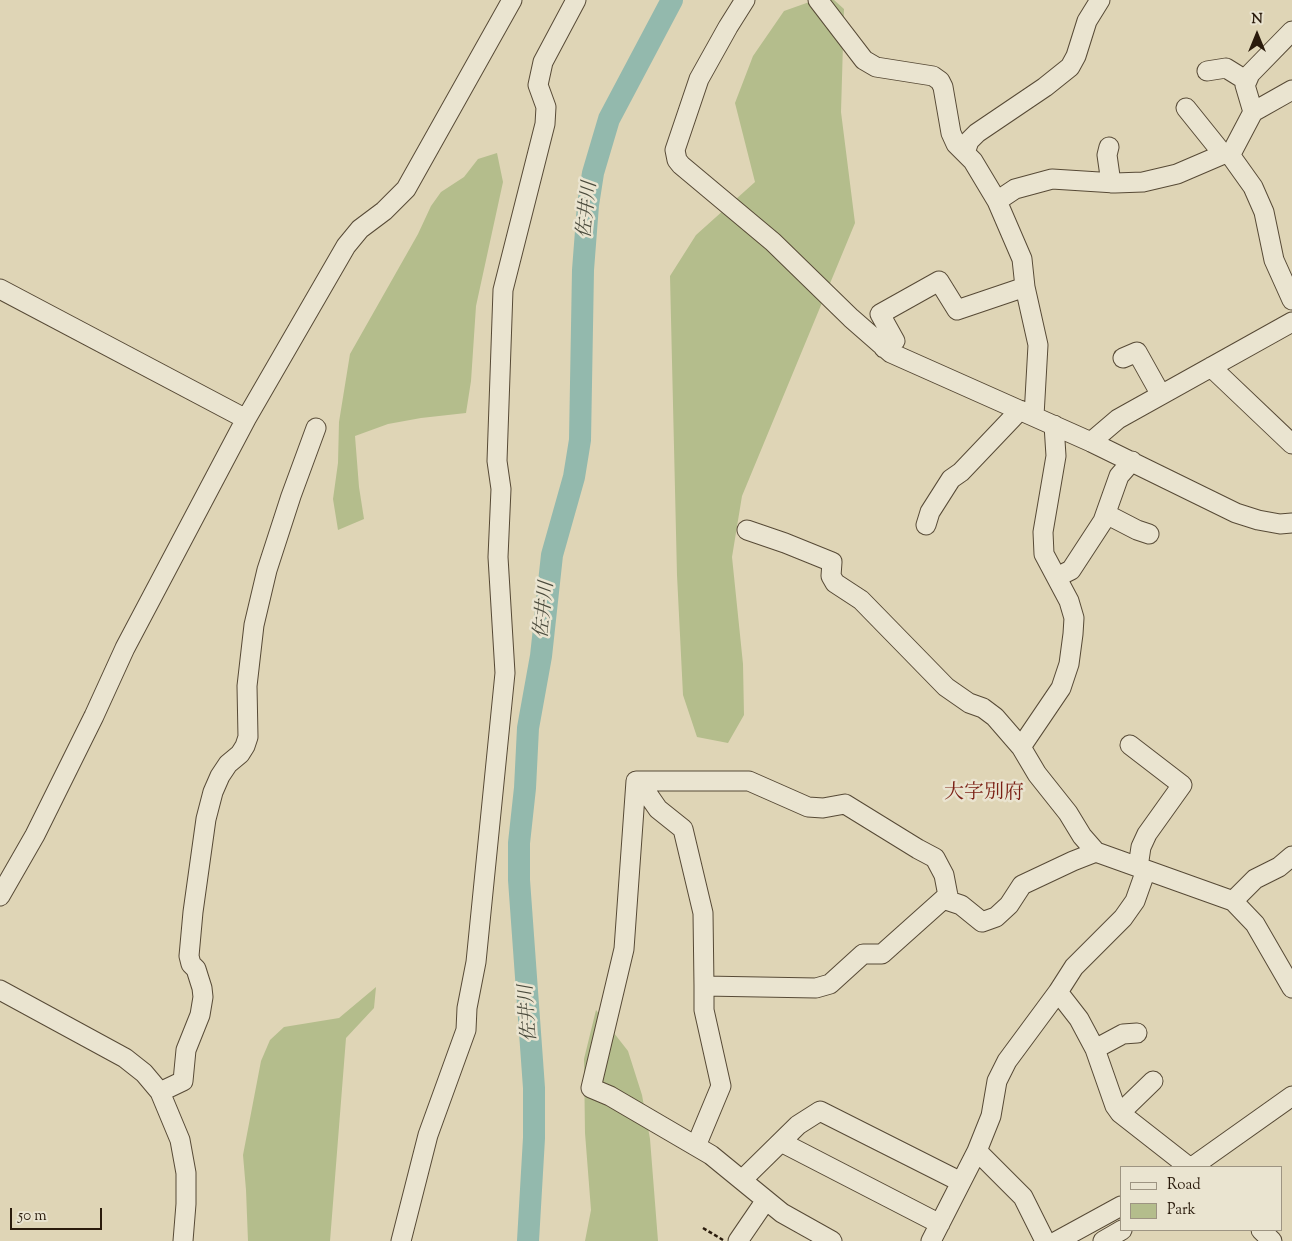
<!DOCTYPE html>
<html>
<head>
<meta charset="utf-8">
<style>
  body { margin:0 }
  #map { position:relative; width:1292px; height:1241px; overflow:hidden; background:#dfd5b6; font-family:"Sorts Mill Goudy",serif }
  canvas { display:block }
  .legend { position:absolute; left:1120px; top:1166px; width:162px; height:65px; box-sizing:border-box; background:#eae4d0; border:1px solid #9d9482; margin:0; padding:6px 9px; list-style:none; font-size:15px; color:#2a1b0c }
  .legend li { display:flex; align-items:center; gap:10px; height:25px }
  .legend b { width:25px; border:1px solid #9d9482 }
  .north { position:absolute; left:1232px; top:10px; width:50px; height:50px; -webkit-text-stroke:4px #eae4d0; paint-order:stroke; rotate:0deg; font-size:14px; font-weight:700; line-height:20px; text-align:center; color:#2a1b0c }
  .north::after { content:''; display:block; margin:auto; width:18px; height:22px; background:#2a1b0c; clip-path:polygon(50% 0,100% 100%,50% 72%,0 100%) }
  .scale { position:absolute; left:10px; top:1208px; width:92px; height:22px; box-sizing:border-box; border:2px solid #2a1b0c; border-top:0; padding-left:6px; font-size:15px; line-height:18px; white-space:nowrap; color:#2a1b0c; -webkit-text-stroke:4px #eae4d0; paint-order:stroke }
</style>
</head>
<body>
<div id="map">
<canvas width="1292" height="1241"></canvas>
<ul class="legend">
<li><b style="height:6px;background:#eae4d0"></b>Road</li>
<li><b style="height:14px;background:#b4bd8c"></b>Park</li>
</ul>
<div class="north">N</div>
<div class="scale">50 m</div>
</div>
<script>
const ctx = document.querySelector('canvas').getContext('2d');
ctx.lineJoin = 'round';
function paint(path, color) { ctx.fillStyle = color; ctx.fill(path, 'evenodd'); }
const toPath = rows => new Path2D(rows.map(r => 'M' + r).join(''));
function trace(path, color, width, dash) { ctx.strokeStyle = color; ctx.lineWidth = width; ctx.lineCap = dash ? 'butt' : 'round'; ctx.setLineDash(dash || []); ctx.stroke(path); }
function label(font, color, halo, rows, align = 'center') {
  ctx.font = font + ' "Sorts Mill Goudy","Noto Serif JP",serif'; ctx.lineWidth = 5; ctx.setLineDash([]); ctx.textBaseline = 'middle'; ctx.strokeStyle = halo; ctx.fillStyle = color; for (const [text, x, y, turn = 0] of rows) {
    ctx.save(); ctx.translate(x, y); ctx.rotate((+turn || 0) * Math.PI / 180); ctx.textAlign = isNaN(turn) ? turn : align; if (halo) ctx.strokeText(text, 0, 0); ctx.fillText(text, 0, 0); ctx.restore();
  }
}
paint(toPath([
  [815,0,834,0,844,9,841,112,855,223,742,496,732,557,743,664,744,715,728,743,697,737,683,695,677,575,670,276,696,235,755,182,735,103,753,56,784,11],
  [497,153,503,182,476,306,471,381,466,413,421,418,388,424,355,436,359,487,364,519,338,530,333,499,338,463,339,422,350,354,418,234,431,206,441,192,464,177,478,159],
  [376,987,374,1008,346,1038,330,1241,248,1241,246,1190,243,1155,261,1061,270,1040,284,1027,339,1018],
  [596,1010,628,1051,642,1095,650,1139,658,1241,585,1241,591,1210,585,1133,584,1059]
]), '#b4bd8c');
trace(toPath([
  [528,1241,534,1138,534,1088,519,880,519,843,525,788,528,728,541,656,552,555,574,477,580,440,583,270,588,205,593,173,609,119,672,0]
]), '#93b9ad', 22);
const minor = toPath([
  [745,0,728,27,699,79,675,150,677,160,681,165,773,242,851,318,891,353,1091,442,1236,513,1258,520,1280,524,1292,523],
  [818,0,864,60,876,67,933,76,940,81,943,87,951,133,956,144,973,161,997,201,1022,259,1025,287,1038,345,1034,416],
  [1207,71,1226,68,1247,81],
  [1186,108,1223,154],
  [1253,112,1245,85,1247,81,1250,74,1292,31],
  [1109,147,1107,155,1111,183],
  [1228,152,1253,187,1264,212,1274,260,1292,300],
  [965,153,969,141,977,133,1045,87,1070,67,1076,56,1087,21,1100,0],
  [997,201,1015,189,1052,179,1115,183,1143,182,1177,174,1233,150,1253,112,1292,90],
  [0,289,246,419],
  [884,348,895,341,880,314,939,281,957,310,1025,287],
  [1123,358,1137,352,1161,395],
  [1211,367,1292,444],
  [1091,442,1118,419,1292,322],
  [1106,514,1137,530,1149,534],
  [926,525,930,512,951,479,961,472,1020,410],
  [747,530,785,543,832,562,831,576,835,583,861,600,946,687,969,703,983,708,995,717,1021,747,1037,774,1068,813,1082,836,1096,852,1233,901,1255,924,1292,988],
  [1057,577,1071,570,1103,521,1119,476,1132,461],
  [1130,745,1182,785,1147,834,1141,847,1138,867],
  [1021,747,1061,688,1069,664,1073,634,1074,618,1069,601,1044,554,1043,532,1056,456,1054,425],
  [642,781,649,796,658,809,683,829,703,913,704,986],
  [0,896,35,835,94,716,125,648,246,419,346,246,360,229,384,211,406,189,512,0],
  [1233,901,1255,879,1279,867,1292,856],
  [0,990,125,1058,144,1073,160,1092,180,1140,186,1173,186,1204,183,1241],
  [1058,992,1074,967,1123,918,1135,901,1146,870],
  [1095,1049,1123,1034,1137,1033],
  [160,1092,183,1081,186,1050,200,1015,203,997,202,988,196,969,191,964,189,956,193,912,206,819,213,792,220,776,228,764,240,754,245,746,248,737,247,686,254,625,267,570,291,496,316,428],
  [1120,1113,1153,1081],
  [781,1142,940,1224],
  [696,1146,721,1086,704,1010,704,986,816,988,830,984,863,954,882,954,948,895],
  [1192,1167,1292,1096],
  [742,1180,798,1125,820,1111,961,1182],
  [1261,1230,1272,1241],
  [401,1241,428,1135,466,1030,467,1008,476,962,505,673,498,557,501,489,497,461,503,290,545,124,546,107,538,85,543,62,576,0],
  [738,1241,766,1200],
  [832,1241,782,1213,711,1155,610,1096,591,1088,624,949,636,781,749,781,808,807,823,808,845,804,918,849,935,858,944,875,949,901,961,905,982,922,996,917,1009,905,1022,885,1073,861,1096,852],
  [931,1241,977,1151],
  [1045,1241,1023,1197,977,1151,991,1116,997,1081,1007,1061,1058,992,1079,1019,1095,1049,1115,1106,1120,1113,1189,1167],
  [1057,1241,1121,1206],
  [1103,1241,1122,1230]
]);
trace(minor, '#574a36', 21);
trace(toPath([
  [703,1228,723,1240]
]), '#2a1b0c', 2.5, [4, 2.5]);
trace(minor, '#eae4d0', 19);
label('italic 19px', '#4a4a3c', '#eae4d0', [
  ["佐井川",589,210,-84],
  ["佐井川",546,610,-84],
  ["佐井川",530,1013,-94]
]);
label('20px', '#7a1f14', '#eae4d0', [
  ["大字別府",984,795]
]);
</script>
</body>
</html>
